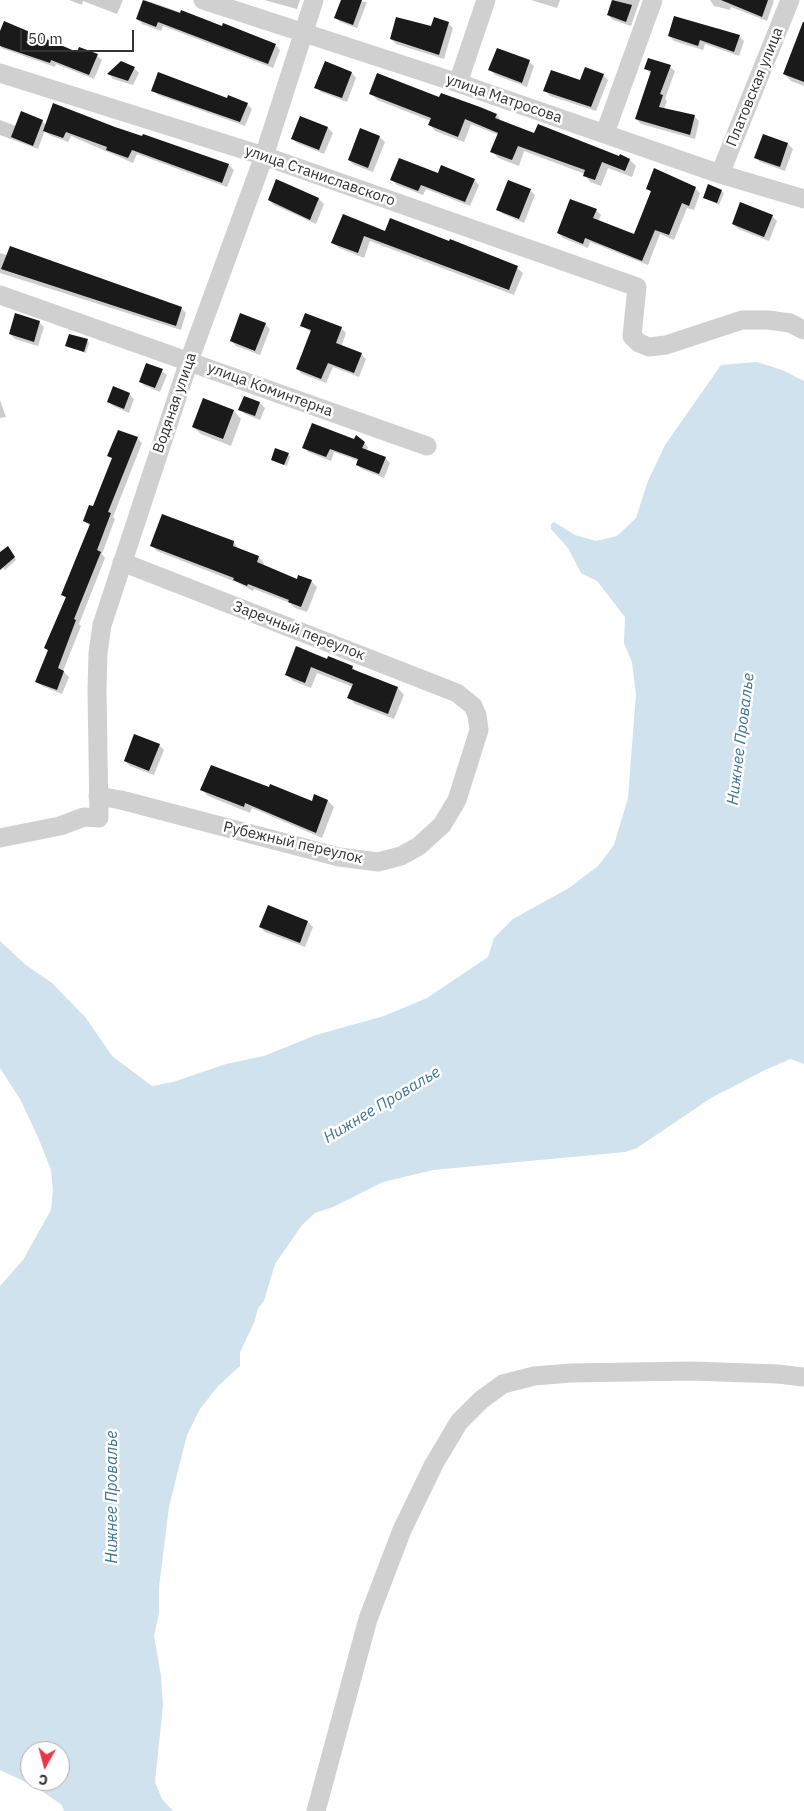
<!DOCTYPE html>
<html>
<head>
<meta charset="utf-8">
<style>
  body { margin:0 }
  #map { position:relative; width:804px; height:1811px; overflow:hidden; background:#fff; font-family:"IBM Plex Sans",sans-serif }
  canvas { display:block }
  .north { position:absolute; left:20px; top:1741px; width:50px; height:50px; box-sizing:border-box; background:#fff; border:1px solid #adadad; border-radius:50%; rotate:187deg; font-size:14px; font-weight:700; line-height:20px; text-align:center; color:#333 }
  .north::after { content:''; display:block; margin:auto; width:18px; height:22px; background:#e63946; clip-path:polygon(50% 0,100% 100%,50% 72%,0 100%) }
  .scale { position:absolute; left:20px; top:30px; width:114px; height:22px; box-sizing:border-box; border:2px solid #333; border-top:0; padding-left:6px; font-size:15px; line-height:18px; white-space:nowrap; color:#333; -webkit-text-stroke:4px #fff; paint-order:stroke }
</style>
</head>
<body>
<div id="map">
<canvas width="804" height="1811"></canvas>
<div class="north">С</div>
<div class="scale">50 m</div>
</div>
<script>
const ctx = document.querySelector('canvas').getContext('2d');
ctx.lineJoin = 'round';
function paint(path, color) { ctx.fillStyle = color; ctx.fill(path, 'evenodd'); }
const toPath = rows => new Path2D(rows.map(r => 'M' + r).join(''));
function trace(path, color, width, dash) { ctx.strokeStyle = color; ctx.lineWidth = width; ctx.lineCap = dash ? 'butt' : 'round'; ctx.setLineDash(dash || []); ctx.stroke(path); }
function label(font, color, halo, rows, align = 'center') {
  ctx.font = font + ' "IBM Plex Sans",sans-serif'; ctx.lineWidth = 5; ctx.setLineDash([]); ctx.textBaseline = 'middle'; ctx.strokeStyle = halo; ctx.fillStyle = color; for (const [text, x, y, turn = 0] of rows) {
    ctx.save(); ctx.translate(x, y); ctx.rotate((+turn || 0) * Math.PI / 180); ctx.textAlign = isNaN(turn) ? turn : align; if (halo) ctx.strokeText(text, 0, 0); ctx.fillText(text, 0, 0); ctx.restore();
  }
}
paint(toPath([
  [757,362,782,370,804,381,804,1064,790,1059,765,1070,711,1098,637,1148,625,1152,433,1170,383,1182,333,1207,315,1213,302,1225,275,1264,264,1301,258,1308,254,1323,240,1352,240,1366,218,1386,200,1409,187,1435,169,1507,159,1587,159,1613,154,1636,161,1676,163,1705,155,1782,162,1799,173,1811,64,1811,62,1805,36,1787,0,1770,0,1286,23,1260,51,1210,53,1191,51,1170,38,1137,20,1099,0,1068,0,941,26,965,52,983,86,1018,112,1056,152,1086,173,1082,226,1064,264,1056,316,1035,384,1016,427,998,488,957,494,938,513,919,569,888,598,866,614,845,628,798,636,694,632,662,624,643,625,617,597,581,581,573,568,548,551,529,551,524,554,522,575,535,596,541,617,536,636,518,648,481,665,445,721,365],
  [30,1751,60,1751,60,1781,30,1781]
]), '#cfe2ee');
paint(toPath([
  [69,0,123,0,117,14,83,1,82,5],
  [145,0,275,45,280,50,273,68,163,26,161,31,142,24,137,19],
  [264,0,300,0,297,9],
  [342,0,367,2,357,28,340,22,336,18],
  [531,0,560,0,557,8],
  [613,0,640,0,631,26,613,20,608,15],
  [710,0,773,0,774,1,767,21,731,7,730,10,714,6],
  [448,23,453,28,444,59,396,44,391,39],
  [804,23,804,86,791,81,784,74],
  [718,28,739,36,744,41,739,56,705,44,703,50,674,41,669,36,717,31],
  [0,35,78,53,97,56,102,60,94,79,56,64,55,67,1,48],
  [497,49,529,62,534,66,527,87,495,75,490,70],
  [670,67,675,71,665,99,667,101,664,109,694,116,699,121,695,139,641,124,636,119,651,74,646,69],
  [134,68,139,73,133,85,113,79,109,74],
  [352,73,356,78,347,102,321,92,316,87],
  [603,75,608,80,596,111,550,96,545,91],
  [153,90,228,100,247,104,252,109,245,126,158,95],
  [371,93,439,99,497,115,502,122,535,135,630,160,636,166,632,177,608,168,601,186,590,182,585,174,524,151,519,166,498,158,492,151,498,135,471,124,464,142,435,131,429,124,431,121,377,100],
  [300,117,328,128,333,133,324,154,297,143,292,138],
  [0,120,16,126,42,121,46,125,115,128,229,165,234,170,227,187,137,154,133,163,71,136,68,142,49,135,45,130,38,149,0,135],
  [361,129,380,137,385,142,373,172,354,165,349,160],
  [788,144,793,149,785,171,760,162,755,157],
  [655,169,695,188,700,193,694,210,687,208,674,240,660,234,648,265,590,242,588,248,563,238,558,233,596,210,601,215,598,222,634,236,651,192,647,188],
  [439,175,474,180,479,185,470,206,426,189,423,195,397,185,392,180],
  [277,181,319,199,324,204,316,224,274,205,269,200],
  [530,190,535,195,524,223,503,214,498,209],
  [721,191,724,193,719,205,704,198],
  [343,216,386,232,517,268,523,273,514,295,370,241,364,258,339,248,333,243],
  [772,216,777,221,769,241,738,229,733,224],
  [0,253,181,308,186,313,181,330,0,273],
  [39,322,44,327,38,346,15,339,10,334],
  [265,324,270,329,260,355,236,346,231,341],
  [301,325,341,328,346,333,341,347,361,354,366,359,359,377,333,367,326,383,302,374,297,369,312,333],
  [87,341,89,343,86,353,67,346],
  [162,371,167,375,160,392,145,386,140,381],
  [129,394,134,399,129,413,113,406,108,401],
  [245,397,260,403,265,408,260,420,245,414,240,409],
  [204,399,234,411,241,419,231,446,201,434,193,427],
  [0,400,6,417,0,418],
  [137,438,142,443,113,517,115,519,102,554,105,558,79,624,81,626,63,671,69,677,62,694,42,686,37,682,49,652,45,648,66,598,63,595,91,527,84,521,94,508,113,459,109,456],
  [364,443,368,447,367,451,385,458,390,463,384,478,362,469,357,465,359,461,334,452,331,461,308,452,304,447],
  [288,454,290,457,287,466,272,460],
  [163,515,234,542,239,550,259,557,264,563,263,566,298,580,311,581,317,587,307,612,295,608,290,603,254,589,253,591,236,582,157,551,151,545],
  [8,547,16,560,5,570,0,564,0,554],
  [297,648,352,667,359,673,398,688,404,695,394,719,355,704,349,698,353,687,317,673,311,688,293,681,287,675],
  [159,745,164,750,154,775,130,766,125,761],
  [269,789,313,802,315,796,328,801,334,807,322,838,252,808,250,813,208,796,202,790],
  [268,907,308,922,313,927,305,947,265,932,260,927]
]), '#0003');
paint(toPath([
  [143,0,180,13,181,10,222,26,223,23,276,44,268,64,158,22,156,27,136,19],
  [341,0,362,0,353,25,334,18],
  [612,0,632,5,626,22,607,15],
  [721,0,768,0,762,17],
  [674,16,740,35,734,52,700,40,698,46,668,36],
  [396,17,431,26,434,17,449,22,439,55,390,39],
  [4,21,77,52,79,47,98,54,89,75,51,60,50,63,0,46,0,31],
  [803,22,804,22,804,82,783,74],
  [497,48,530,60,522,83,488,70],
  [648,58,671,65,660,94,663,95,659,107,695,115,690,135,635,119,651,71,644,69],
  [121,61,135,67,128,81,107,74],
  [325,61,352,72,342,98,314,88],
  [585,67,604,74,591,107,543,91,551,70,580,80],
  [158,72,227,98,228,95,248,103,240,122,151,91],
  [377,73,439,97,441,93,480,107,497,114,495,118,534,133,538,124,619,156,620,154,630,159,625,171,602,162,595,180,583,176,585,170,518,146,512,160,490,152,498,133,465,119,458,137,428,125,431,118,369,94],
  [53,103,115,127,142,136,143,134,229,164,222,183,132,150,128,158,106,150,107,147,66,132,63,138,43,131],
  [21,111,43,120,33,146,11,137],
  [300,116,328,127,319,150,291,139],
  [360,128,380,136,368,168,348,160],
  [763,134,788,143,780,167,754,158],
  [399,158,438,173,441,165,475,179,465,202,421,185,418,191,390,180],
  [654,168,696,187,689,206,682,203,669,235,655,230,642,261,585,238,583,244,557,233,570,199,597,209,593,218,634,234,651,191,646,189],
  [276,179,319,198,310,220,268,200],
  [508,180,531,189,519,219,496,210],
  [708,184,722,190,717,203,703,198],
  [740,202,773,215,764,237,732,224],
  [343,214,385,231,390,218,449,241,450,239,518,266,509,290,364,236,358,253,331,243],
  [10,246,182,307,176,326,1,269],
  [15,313,40,321,34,342,9,334],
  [240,313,266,323,255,351,230,341],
  [305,313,342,327,336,343,362,353,354,373,328,363,321,379,296,369,311,330,300,326],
  [69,334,88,339,84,352,65,346],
  [146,363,163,369,155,388,139,382],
  [113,386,130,393,124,409,107,402],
  [244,396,260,402,255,416,238,410],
  [203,398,234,410,223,439,192,427],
  [312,423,354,439,356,435,365,442,362,448,386,457,379,474,356,465,358,459,330,449,326,457,302,448],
  [118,430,138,437,108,512,111,513,97,550,101,552,74,619,76,620,58,668,64,671,57,690,35,682,48,650,44,648,66,597,61,595,90,524,83,521,89,505,93,506,112,458,107,456],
  [275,448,289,453,284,465,271,460],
  [162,514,234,541,233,546,259,556,257,562,297,579,298,575,312,580,301,607,288,602,289,600,248,584,247,586,233,580,234,578,150,546],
  [8,546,15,557,0,570,0,552],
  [296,646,327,659,328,656,353,666,352,669,398,687,388,714,347,698,353,684,311,667,305,683,285,675],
  [134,734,160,744,149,771,124,761],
  [211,765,269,787,270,784,312,801,314,794,328,800,316,833,245,803,244,807,200,790],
  [268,905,308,921,300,943,259,927]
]), '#1a1a1a');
trace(toPath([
  [203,0,458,83,720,174,804,199],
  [0,73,264,156,637,287,632,336,639,343,649,347,666,345,742,320,768,320,790,323,804,330],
  [458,83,486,0],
  [605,133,653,0],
  [720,174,790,0],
  [0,295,427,446],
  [98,796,121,800,339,857,378,862,401,856,419,846,442,825,457,800,479,730,477,715,473,706,457,693,122,562],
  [0,838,60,826,84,817,99,818,97,690,98,653,102,625,189,361,264,156,314,0],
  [316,1811,368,1619,402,1530,434,1464,459,1422,481,1400,503,1384,534,1376,571,1373,691,1371,778,1374,804,1377]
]), '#d0d0d0', 19);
label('15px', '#333', '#fff', [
  ["Платовская улица",755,87,-68],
  ["улица Матросова",504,99,19],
  ["улица Станиславского",320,176,19],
  ["улица Коминтерна",270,390,20],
  ["Водяная улица",175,403,-71],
  ["Заречный переулок",299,631,21],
  ["Рубежный переулок",293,843,13]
]);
label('italic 16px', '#3f7597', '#fff', [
  ["Нижнее Провалье",741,739,-83],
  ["Нижнее Провалье",382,1105,-31],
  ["Нижнее Провалье",112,1497,-90]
]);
</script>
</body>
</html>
